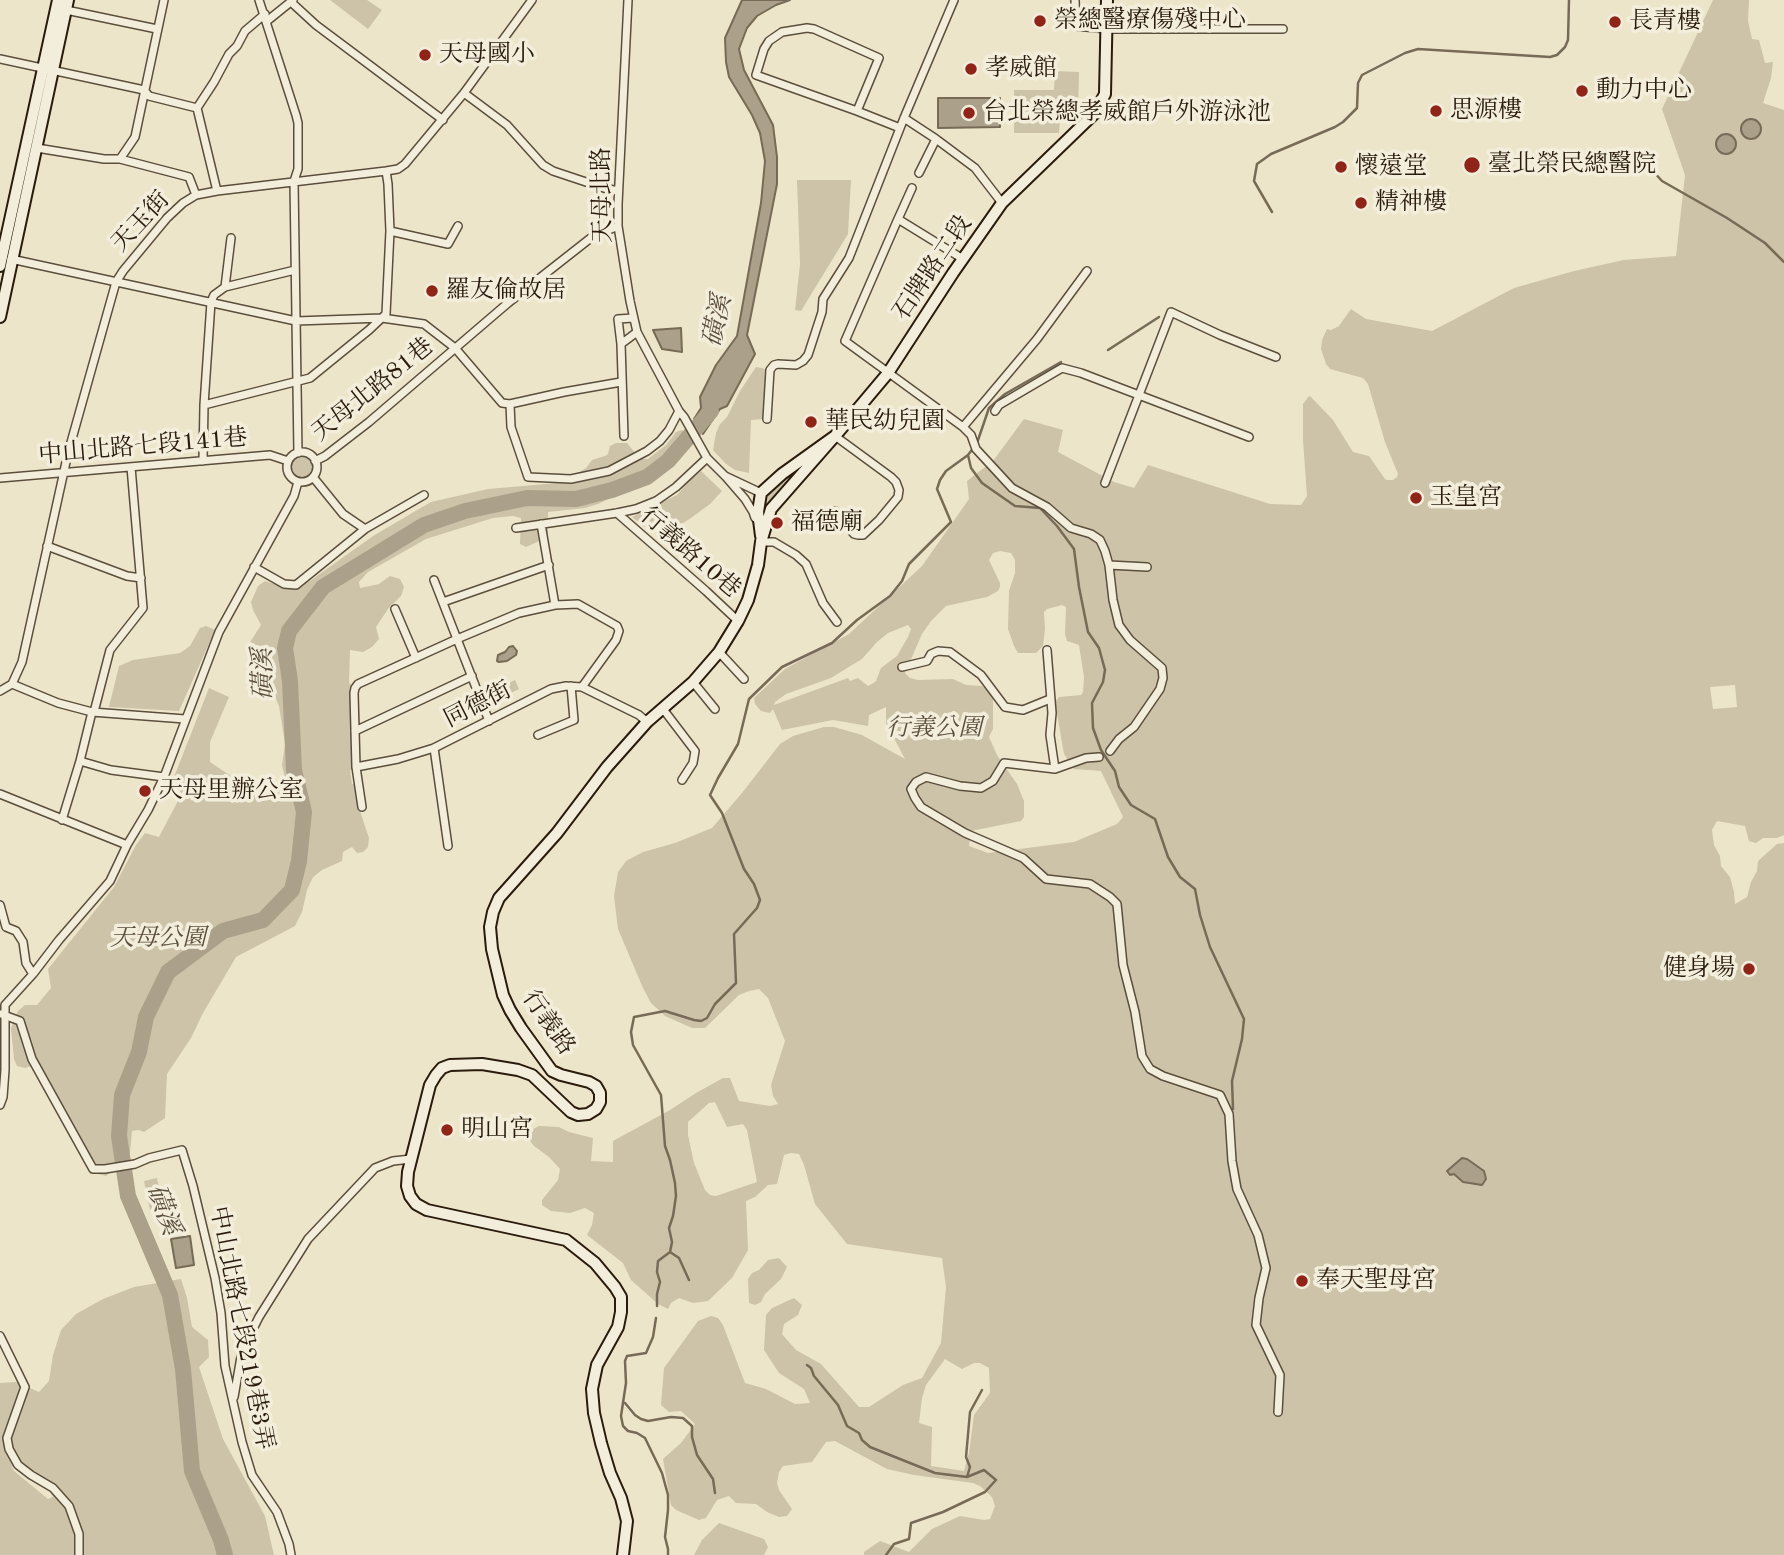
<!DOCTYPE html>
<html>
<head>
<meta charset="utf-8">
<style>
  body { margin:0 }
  canvas { display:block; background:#ede5c9 }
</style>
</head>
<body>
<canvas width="1784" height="1555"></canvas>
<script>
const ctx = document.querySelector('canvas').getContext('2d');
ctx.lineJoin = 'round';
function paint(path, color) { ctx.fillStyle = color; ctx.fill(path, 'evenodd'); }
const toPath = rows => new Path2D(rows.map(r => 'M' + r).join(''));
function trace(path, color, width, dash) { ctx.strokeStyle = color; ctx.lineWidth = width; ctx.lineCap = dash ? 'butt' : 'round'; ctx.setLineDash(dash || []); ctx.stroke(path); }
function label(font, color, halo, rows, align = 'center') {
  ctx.font = font + ' "Old Standard TT","Noto Serif TC",serif'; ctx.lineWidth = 7; ctx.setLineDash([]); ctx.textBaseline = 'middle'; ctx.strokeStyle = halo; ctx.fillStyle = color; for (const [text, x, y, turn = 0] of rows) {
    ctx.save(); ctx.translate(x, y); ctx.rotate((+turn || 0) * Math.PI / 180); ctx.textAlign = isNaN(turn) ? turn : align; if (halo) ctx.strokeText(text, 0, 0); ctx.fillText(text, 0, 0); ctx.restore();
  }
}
paint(toPath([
  [330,0,367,0,382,10,368,29],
  [1713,0,1749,0,1748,21,1752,39,1759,40,1765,63,1773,62,1771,78,1763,103,1784,110,1784,835,1777,838,1763,838,1756,843,1749,841,1745,826,1717,821,1712,830,1714,845,1720,856,1721,866,1730,877,1734,892,1735,904,1747,897,1751,882,1757,871,1758,861,1777,844,1784,843,1784,1555,864,1555,864,1552,880,1541,909,1552,932,1529,960,1516,984,1520,990,1519,995,1506,992,1497,980,1486,973,1483,914,1475,887,1469,835,1441,826,1442,812,1462,783,1466,779,1472,777,1483,779,1490,792,1509,787,1516,779,1517,767,1512,756,1504,736,1503,729,1496,717,1500,706,1518,699,1520,676,1510,671,1505,663,1459,681,1443,695,1424,681,1411,669,1412,661,1405,664,1368,698,1321,711,1316,718,1318,723,1325,745,1383,766,1389,795,1404,810,1403,804,1389,779,1373,764,1350,766,1315,772,1308,794,1298,802,1305,798,1315,784,1324,782,1334,796,1350,821,1364,859,1407,869,1407,903,1385,922,1378,941,1343,946,1287,942,1258,847,1244,815,1204,804,1165,799,1154,791,1153,784,1155,777,1184,768,1185,755,1197,746,1201,748,1250,732,1278,708,1301,693,1303,679,1298,671,1303,668,1309,658,1304,631,1280,623,1263,587,1235,592,1225,594,1213,585,1208,570,1213,551,1211,542,1205,542,1200,558,1180,560,1169,549,1157,534,1146,528,1138,531,1130,539,1126,559,1127,569,1132,593,1138,591,1161,613,1162,613,1141,670,1110,696,1093,723,1078,730,1078,739,1101,770,1106,778,1104,773,1096,771,1085,785,1041,768,998,759,989,749,991,739,995,705,1028,692,1028,665,1016,651,1003,643,988,618,929,614,896,618,872,626,861,643,852,675,843,712,828,742,793,780,744,793,736,824,727,834,727,862,735,905,759,886,723,886,707,869,715,868,726,833,720,782,730,773,709,770,713,761,711,755,704,754,698,785,669,849,634,922,566,969,499,967,481,993,461,1024,419,1063,430,1058,452,1114,482,1134,488,1148,465,1270,504,1301,505,1307,496,1303,440,1303,404,1309,396,1311,397,1333,420,1353,452,1369,456,1385,479,1387,480,1393,480,1397,477,1398,474,1385,442,1368,384,1363,378,1330,369,1326,364,1321,349,1322,340,1327,329,1331,330,1339,326,1351,309,1366,319,1432,331,1514,288,1574,271,1624,260,1676,256,1685,175,1662,109],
  [1741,126,1761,126,1761,133,1757,138,1750,140,1741,132],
  [1000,551,1011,553,1015,560,1015,573,1009,591,1008,629,1014,646,1018,653,1036,653,1043,646,1045,629,1044,612,1047,609,1062,605,1066,607,1065,634,1067,641,1079,645,1084,677,1083,692,1081,695,1059,697,1055,702,1064,754,1074,769,1101,771,1123,817,1117,824,1074,842,988,853,969,846,971,831,1021,821,1024,817,1024,801,1017,784,997,755,989,737,993,729,993,695,982,686,966,685,953,679,918,680,910,678,905,673,922,634,931,621,946,606,987,597,998,591,1000,587,1000,583,989,560,993,553],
  [908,625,911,629,908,637,897,656,881,668,876,681,872,684,868,686,858,678,850,681,848,678,774,705,775,702,786,694,831,678,852,665,862,659,877,642,888,633],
  [1735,685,1737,707,1713,709,1710,687],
  [715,1102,727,1127,743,1124,747,1130,757,1182,716,1196,710,1195,705,1190,694,1163,688,1135,688,1122,709,1103],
  [945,1359,962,1369,974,1363,980,1363,989,1368,990,1393,974,1415,969,1453,964,1471,931,1466,932,1427,919,1423,922,1398,926,1385],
  [1055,71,1079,72,1078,118,1060,117,1059,133,1014,133,1014,90,1054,90],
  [797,180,851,180,848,234,801,311,795,310,800,264],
  [756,367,762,368,766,370,764,419,751,420,749,473,735,470,726,464,713,450,716,433,720,424,727,417,740,391],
  [682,430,687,433,692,444,665,468,645,482,598,504,585,508,548,512,548,537,526,547,520,544,521,518,513,516,493,518,426,539,368,572,359,582,360,588,379,584,390,576,400,579,404,587,401,596,388,609,376,627,379,639,372,647,363,652,350,650,349,682,351,686,354,757,352,770,350,770,352,784,357,785,359,808,369,838,368,847,363,852,357,853,352,847,343,852,342,861,322,870,313,877,307,890,302,912,295,926,236,957,203,1013,191,1038,167,1074,165,1118,144,1132,139,1130,132,1131,130,1153,119,1156,114,1169,106,1176,93,1173,87,1158,35,1065,25,1068,17,1066,14,1059,11,1028,18,1011,25,1005,37,1005,51,988,48,969,114,887,136,845,145,833,159,837,181,795,179,785,174,777,209,688,229,697,210,742,210,762,234,778,288,791,282,765,285,744,279,706,260,661,253,653,249,644,261,625,253,610,251,602,258,586,265,581,280,586,300,588,373,536,431,502,488,489,557,483,578,473,586,468,592,460,605,456,608,454,610,446,616,443,627,443,640,459,648,459,666,445,676,432],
  '291 468a11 11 0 1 1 22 0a11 11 0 1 1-22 0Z',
  [701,471,722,491,710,504,691,518,683,523,645,527,632,517,677,495,690,480],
  [792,473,794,473,797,475,763,516,764,502,766,498],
  [206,626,215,630,179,711,109,707,119,666,133,660,180,653,190,646,200,628],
  [515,680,519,689,495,701,490,692],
  [157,1178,163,1207,150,1210,144,1181],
  [779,1258,787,1267,781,1279,765,1294,761,1302,755,1305,749,1303,748,1279,752,1273,759,1270,768,1260],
  [181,1279,187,1298,192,1327,208,1340,209,1357,199,1367,223,1439,265,1516,274,1555,0,1555,0,1383,16,1382,39,1392,49,1381,53,1355,61,1330,76,1314,103,1299,134,1287],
  [24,1465,42,1476,53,1497,48,1499,14,1471,12,1467],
  [719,1523,764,1539,768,1547,764,1555,694,1555,702,1540]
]), '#ccc3a9');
const water = toPath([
  [742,0,790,0,776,5,757,16,747,28,739,49,744,70,773,125,777,157,777,184,747,335,755,354,727,406,720,409,703,434,694,419,701,408,700,397,716,365,737,336,761,203,765,161,760,133,752,115,729,77,726,62,725,38,742,0],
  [938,98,1000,98,1000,127,938,128,938,98],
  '1741 129a10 10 0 1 1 20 0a10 10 0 1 1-20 0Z',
  '1716 144a10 10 0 1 1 20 0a10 10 0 1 1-20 0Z',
  [681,328,682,352,662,349,653,330,681,328],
  [513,646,517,651,516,655,507,661,499,662,497,661,498,655,505,652,509,647,513,646],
  [1462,1158,1467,1159,1484,1171,1486,1179,1482,1185,1463,1182,1454,1174,1450,1175,1447,1171,1462,1158],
  [190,1236,194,1265,176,1268,171,1239,190,1236]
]);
paint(water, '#aba089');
trace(water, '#776b57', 2);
trace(toPath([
  [1625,173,1634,173,1646,166,1652,170,1662,181,1727,218,1765,243,1784,262],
  [1272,212,1254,181,1257,164,1271,154,1335,127,1343,122,1357,108,1358,83,1362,75,1405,53,1418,49,1550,57,1557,55,1565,47,1568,40,1569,0],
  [1108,350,1159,317],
  [968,455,971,468,982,483,1015,506,1040,508,1057,526,1074,549,1079,587,1088,632,1099,648,1105,670,1103,682,1092,703,1093,728,1101,750,1115,771,1119,787,1131,805,1155,819,1168,857,1180,877,1195,889,1200,915,1210,947,1244,1019,1242,1039,1232,1081,1233,1109],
  [670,1252,679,1258,689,1280],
  [657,1306,657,1294,660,1282,657,1272,658,1261,670,1252,672,1242,669,1228,673,1216,676,1196,675,1183,670,1160,665,1146,661,1095,633,1045,631,1032,634,1017,665,1011,694,1020,701,1021,707,1018,715,1004,736,983,734,934,757,908,760,900,754,884,744,869,722,813,710,795,718,778,738,744,749,699,782,667,832,643,857,620,890,596,902,581,909,564,951,522,937,489,940,480,946,471,968,455,977,443,989,408,1005,394,1061,362],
  [656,1318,653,1337,646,1353,627,1356,625,1361,626,1383,621,1416,623,1426,628,1431,637,1433,645,1438,662,1473,668,1495,668,1510,665,1537,668,1549,668,1555],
  [807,1365,811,1368,814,1376,838,1405,847,1426,859,1433,862,1440,870,1447,935,1473,967,1477],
  [625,1403,635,1415,641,1419,648,1421,671,1417,683,1418,692,1426,692,1437,697,1455,713,1479,715,1493],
  [886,1555,894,1544,909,1539,911,1523,943,1512,985,1492,996,1480,984,1470,967,1477,970,1467,966,1457,970,1412,982,1390]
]), '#776b57', 2.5);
trace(toPath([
  [225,1555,221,1540,192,1471,183,1369,170,1295,128,1196,119,1136,122,1095,139,1052,146,1017,168,972,223,931,263,920,292,890,299,861,304,812,294,770,290,681,285,648,289,631,323,587,424,525,465,511,527,498,576,499,612,490,647,477,668,461,711,411]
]), '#aba089', 16);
const street = toPath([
  [259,0,296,115,298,123,298,169,294,181,298,453],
  [628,0,618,204,618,226,630,301,637,332,679,411,684,417,707,458,725,476,761,493],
  [1075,0,1076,26,1107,29,1283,29],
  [291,2,316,25,443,120],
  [66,10,157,29],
  [267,21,293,0],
  [0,59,144,90,149,96,197,108],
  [464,93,507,125,543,165,553,171,604,188,618,191],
  [197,108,214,82,229,54,237,46,245,31,265,14],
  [197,108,217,191],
  [857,111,879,58,814,29,807,28,782,32,769,41,764,49,756,75,857,111,900,128],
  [904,118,936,139,975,168,1002,203],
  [37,148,104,159,120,159,189,177,196,195],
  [120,159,135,137,164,0],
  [919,173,936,139],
  [912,188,898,219,963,259],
  [898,219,845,341,963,427,1037,339,1087,271],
  [390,231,448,244,458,226],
  [11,259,296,321,382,318,424,324,455,348,502,403,510,404,564,392,621,382],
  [225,287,231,238],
  [621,344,618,319,633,318],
  [510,404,511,427,528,477,571,479,609,471,647,451,660,441,669,430,679,411],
  [204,405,310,378,369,330,386,314,390,231,388,184,386,171],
  [995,411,999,405,1062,368,1081,373,1249,437],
  [767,419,770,370,774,365,778,364,796,365,803,361,808,355,822,312,823,299,849,258,904,118,954,0],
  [963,427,971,435,976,449,1012,488,1047,507,1071,528,1091,534,1100,540,1105,551,1109,565,1113,600,1119,625,1130,640,1162,668,1163,678,1160,689,1134,727,1119,739,1110,751],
  [624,436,621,344,637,332],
  [835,436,891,477,896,482,899,490,898,497,879,520,863,535,858,535,854,534,835,511],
  '287 467a15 15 0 1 1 30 0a15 15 0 1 1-30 0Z',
  [203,461,204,405,211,302,214,295,225,287,295,270],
  [315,461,325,456,369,422,508,303,592,237,618,226],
  [313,477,343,514,365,529],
  [726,477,745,499,753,512,755,518],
  [0,478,270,455,288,461],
  [1105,483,1171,312,1220,335,1276,357],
  [617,513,706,591,738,621],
  [541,524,555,605],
  [516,528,617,513,636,509,656,501,676,487,707,458],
  [760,540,761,542,774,542,796,555,806,564,823,603,837,622],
  [47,546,127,576,141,578],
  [1109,565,1147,567],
  [254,567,284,584,296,585,365,529,424,495],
  [434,580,489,721],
  [443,602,549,565],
  [395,609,416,658],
  [1047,650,1052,713,1050,735,1055,769],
  [719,652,744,679],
  [902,667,927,661,931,654,938,651,950,652,981,675,1005,707,1023,710,1050,699],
  [693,682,715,709],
  [12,684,22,662,68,453,116,282,123,271,167,218,183,203,196,195,217,191,386,171,398,169,405,164,464,93,532,0],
  [12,684,58,703,92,712,185,719],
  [0,691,12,684],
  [663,709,695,751,693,763,682,780],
  [94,712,110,650,143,608,131,467],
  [355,731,472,676],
  [538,735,574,720,571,686],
  [434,748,448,846],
  [1099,757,1086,758,1055,769,1004,763,993,781,981,788,960,786,926,777,916,782,911,789,915,798,921,807,965,833,1023,858,1046,879,1090,884,1110,897,1117,904,1123,965,1135,1012,1142,1056,1150,1069,1163,1076,1220,1095,1229,1114,1232,1161,1237,1189,1258,1235,1266,1268,1259,1298,1256,1325,1280,1375,1278,1412],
  [80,761,111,770,164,777],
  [356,767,354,693,355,688,358,684,457,639,519,613,555,605,578,604,617,626,619,631,616,640,582,687],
  [0,794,127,845],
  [362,807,356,767,398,759,434,748,551,689,566,686,582,687,639,715,647,722],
  [62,820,80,761,92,712],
  [0,905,6,927,16,931,23,942,26,963,33,974],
  [1,1014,20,1021,32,1059,93,1169,105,1169,135,1164,149,1158,182,1150,193,1186,215,1278,221,1313,225,1366,242,1442,252,1475,277,1512,289,1544,291,1555],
  [0,1105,3,1097,5,1070,5,1005,33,974,59,940,110,881,127,845,148,810,164,777,219,632,294,496,298,482],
  [0,1336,25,1387,7,1438,9,1449,18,1465,31,1475,53,1488,69,1506,79,1534,79,1555],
  [234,1397,242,1351,259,1317,308,1239,375,1168,393,1161,411,1159]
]);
const secondary = toPath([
  [0,266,58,0],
  [0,317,68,0],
  [761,536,758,512,761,493,782,474,835,436,888,373,953,273,1002,203,1094,114,1105,94,1107,0],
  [623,1555,627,1521,621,1498,610,1473,601,1443,594,1413,592,1389,597,1365,618,1327,621,1312,621,1297,615,1287,595,1263,566,1240,427,1210,416,1204,410,1196,407,1186,408,1172,430,1085,436,1075,442,1068,450,1065,482,1064,518,1070,532,1075,571,1112,578,1115,588,1114,596,1109,600,1102,600,1093,596,1086,589,1082,561,1075,552,1071,521,1028,510,1010,503,995,492,949,490,927,493,912,499,898,557,833,607,767,647,722,693,682,719,652,738,621,748,600,758,565,761,542,771,509,835,436]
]);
trace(street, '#5b4e3c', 10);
trace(secondary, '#2a1b0d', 14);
trace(street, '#f3eedc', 7);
trace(secondary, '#f3eedc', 10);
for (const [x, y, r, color] of [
  [1040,21,7,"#8f2418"],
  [1615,22,7,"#8f2418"],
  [425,55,7,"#8f2418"],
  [971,69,7,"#8f2418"],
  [1582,91,7,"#8f2418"],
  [1436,111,7,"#8f2418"],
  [969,113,7,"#8f2418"],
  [1472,165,9,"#8f2418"],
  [1341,167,7,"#8f2418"],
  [1361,203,7,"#8f2418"],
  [432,291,7,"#8f2418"],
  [811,422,7,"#8f2418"],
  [1416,498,7,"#8f2418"],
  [777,523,7,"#8f2418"],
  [145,791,7,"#8f2418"],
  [1749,969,7,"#8f2418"],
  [447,1130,7,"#8f2418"],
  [1302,1281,7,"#8f2418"]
]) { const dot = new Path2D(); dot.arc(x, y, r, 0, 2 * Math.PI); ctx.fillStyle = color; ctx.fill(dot); trace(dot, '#f3eedc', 2.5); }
label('24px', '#2a1b0d', '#f3eedc', [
  ["榮總醫療傷殘中心",1054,21],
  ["長青樓",1629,22],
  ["天母國小",439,55],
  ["孝威館",985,69],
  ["動力中心",1596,91],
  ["思源樓",1450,111],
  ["台北榮總孝威館戶外游泳池",983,113],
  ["臺北榮民總醫院",1488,165],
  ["懷遠堂",1355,167],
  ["精神樓",1375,203],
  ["羅友倫故居",446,291],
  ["華民幼兒園",825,422],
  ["玉皇宮",1430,498],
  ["福德廟",791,523],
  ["天母里辦公室",159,791],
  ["健身場",1735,969,"right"],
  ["明山宮",461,1130],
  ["奉天聖母宮",1316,1281]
], 'left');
label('24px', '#2a1b0d', '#f3eedc', [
  ["天母北路",603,195,-91],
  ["天玉街",141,222,-47],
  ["石牌路二段",933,268,-56],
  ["天母北路81巷",373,390,-39],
  ["中山北路七段141巷",143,447,-5],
  ["行義路10巷",690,553,41],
  ["同德街",478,705,-27],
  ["行義路",548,1023,55],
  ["中山北路七段219巷3弄",241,1328,79]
]);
label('italic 24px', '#5b4d3c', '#f3eedc', [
  ["行義公園",934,729],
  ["天母公園",158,939]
]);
label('italic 26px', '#5e503f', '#f3eedc', [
  ["磺溪",718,321,-78],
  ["磺溪",264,674,-91],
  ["磺溪",163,1210,70]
]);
</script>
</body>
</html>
